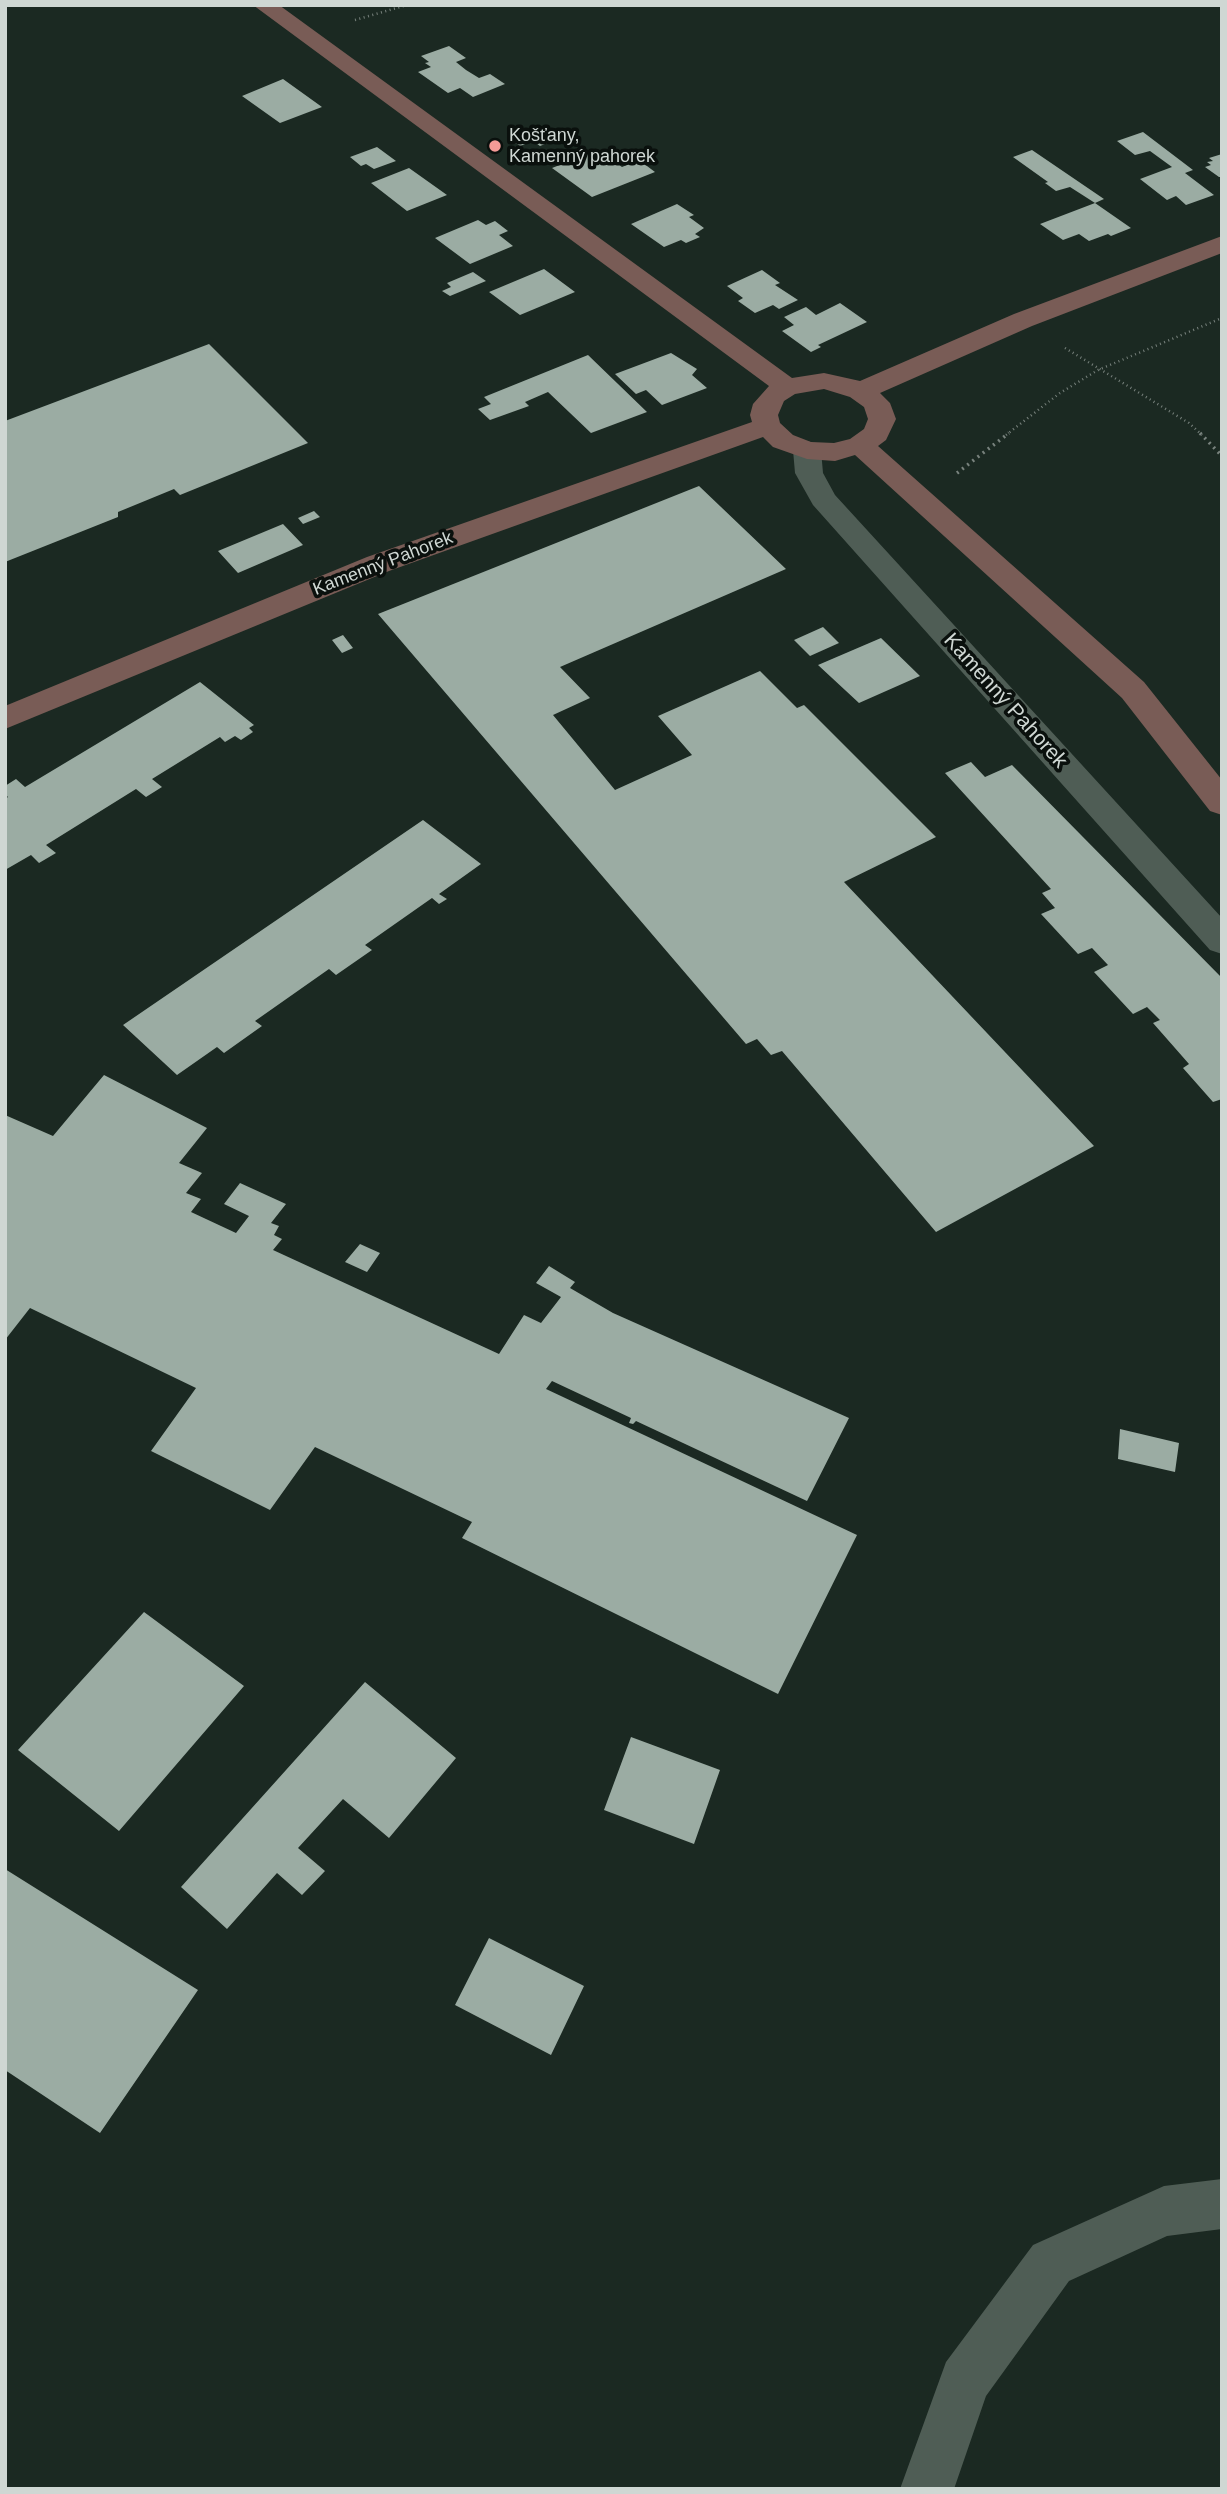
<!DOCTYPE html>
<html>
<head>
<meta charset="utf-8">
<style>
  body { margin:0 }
  #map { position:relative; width:1227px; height:2494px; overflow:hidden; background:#1b2922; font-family:Arial,sans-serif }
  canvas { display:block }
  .frame { position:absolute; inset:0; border:7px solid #cfd7d3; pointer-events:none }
</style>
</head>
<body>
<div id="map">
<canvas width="1227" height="2494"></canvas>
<div class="frame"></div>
</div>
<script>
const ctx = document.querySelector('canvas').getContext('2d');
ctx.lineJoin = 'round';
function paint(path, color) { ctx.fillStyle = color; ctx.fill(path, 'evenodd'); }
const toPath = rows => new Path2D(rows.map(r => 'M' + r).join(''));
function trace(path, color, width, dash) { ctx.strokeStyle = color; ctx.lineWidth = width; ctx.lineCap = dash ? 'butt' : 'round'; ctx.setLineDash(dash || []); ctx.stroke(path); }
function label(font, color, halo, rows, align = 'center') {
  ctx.font = font + ' Arial,sans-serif'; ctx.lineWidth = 7; ctx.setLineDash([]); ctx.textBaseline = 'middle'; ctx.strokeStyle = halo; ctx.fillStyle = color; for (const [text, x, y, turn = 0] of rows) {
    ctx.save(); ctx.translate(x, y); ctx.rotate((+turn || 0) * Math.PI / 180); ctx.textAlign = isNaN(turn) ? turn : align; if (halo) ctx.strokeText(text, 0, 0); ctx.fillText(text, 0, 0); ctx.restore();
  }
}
paint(toPath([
  [449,46,466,58,456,62,466,70,479,78,490,74,505,84,473,97,460,88,448,93,418,72,431,67,425,63,429,62,421,56],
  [283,79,322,107,280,123,242,96],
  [537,127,555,140,540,146,533,141,520,146,509,138],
  [1143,132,1193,170,1185,173,1214,195,1186,205,1176,196,1167,200,1140,179,1172,167,1150,151,1135,155,1117,141],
  [377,147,396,161,374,169,366,164,361,166,350,157],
  [598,150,622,167,639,160,655,172,592,197,552,168],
  [1032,150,1104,199,1095,203,1070,187,1056,191,1045,183,1048,182,1013,157],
  [1222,154,1222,177,1219,177,1205,167,1211,165,1207,162,1213,161,1209,158],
  [409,168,447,195,407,211,371,183],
  [1095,203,1131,228,1111,236,1108,234,1089,241,1079,234,1063,240,1040,224],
  [677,204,694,215,689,217,704,228,695,234,700,237,686,243,681,240,664,247,631,224],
  [478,220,486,225,495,221,508,231,499,235,513,246,470,264,435,238],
  [544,269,575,292,520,315,489,292],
  [762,270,780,283,775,285,798,300,779,309,773,305,755,313,738,301,743,298,727,286],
  [473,272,486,281,450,296,442,291,451,287,447,283],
  [840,303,867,322,818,345,821,347,811,352,782,331,794,325,784,317,806,307,816,315],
  [209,344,308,443,180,495,174,489,118,512,118,517,5,562,5,421],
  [671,353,697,369,692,375,707,388,662,405,646,390,636,394,615,374],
  [588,355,647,412,591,433,548,392,525,402,529,406,490,420,478,409,491,404,484,397],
  [699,486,786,569,560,667,590,698,553,715,615,790,692,755,658,716,760,671,797,708,804,705,936,837,844,882,1094,1146,936,1232,782,1051,771,1055,757,1039,746,1044,378,614],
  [314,511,320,517,303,524,298,518],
  [283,524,303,545,238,573,218,551],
  [823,627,839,643,810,656,794,640],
  [343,635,353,648,342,653,332,640],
  [881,638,920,676,859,703,818,665],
  [200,682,254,725,249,728,253,732,241,740,235,736,225,742,220,737,152,779,162,787,146,797,136,789,46,845,56,853,39,863,31,855,5,870,5,799,8,797,5,794,5,786,16,779,25,787],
  [971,762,985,777,1012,765,1222,978,1222,1099,1213,1102,1183,1068,1189,1064,1153,1023,1160,1020,1147,1007,1133,1014,1094,972,1108,965,1092,948,1078,954,1041,914,1055,908,1042,893,1051,889,945,773],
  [423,820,481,864,439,894,447,899,439,904,432,898,365,945,372,950,336,975,329,969,255,1021,262,1026,224,1053,217,1047,177,1075,123,1025],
  [104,1075,207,1128,179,1163,202,1173,186,1193,201,1199,191,1212,236,1233,249,1216,224,1204,240,1183,286,1204,271,1223,279,1226,274,1235,282,1239,273,1250,499,1354,524,1315,541,1323,561,1297,536,1283,549,1266,575,1282,570,1288,613,1313,849,1418,807,1501,636,1421,633,1424,629,1423,631,1418,552,1381,546,1389,857,1535,778,1694,462,1538,472,1522,315,1447,270,1510,151,1451,196,1388,30,1308,5,1340,5,1115,53,1136],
  [360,1244,380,1253,367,1272,345,1262],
  [1120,1429,1179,1443,1175,1472,1118,1459],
  [144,1612,244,1686,119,1831,18,1750],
  [365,1682,456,1758,389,1838,343,1799,298,1848,325,1871,302,1895,277,1873,227,1929,181,1887],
  [631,1737,720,1770,694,1844,604,1810],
  [5,1869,198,1990,100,2133,5,2070],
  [489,1938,584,1986,551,2055,455,2005]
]), '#9baca3');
trace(toPath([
  [355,20,407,5],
  [1065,348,1189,423,1202,435],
  [1006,435,1060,393,1098,370,1222,318]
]), '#78827d', 2.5, [1, 3.5]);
trace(toPath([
  [1200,433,1222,456],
  [957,473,1009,433]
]), '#78827d', 3.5, [2, 4.5]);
paint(toPath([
  [807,441,817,444,821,450,823,473,835,495,1222,918,1222,954,1210,950,813,505,795,473,793,450,797,444,807,441],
  [1222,2179,1222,2229,1167,2236,1069,2281,986,2396,954,2489,900,2489,946,2362,1033,2245,1164,2186,1222,2179]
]), '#4f5d55');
paint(toPath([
  [253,5,279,5,792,378,824,373,860,381,1014,314,1222,236,1222,253,1032,326,880,393,890,403,896,419,886,440,878,446,1144,682,1222,780,1222,815,1210,811,1122,698,855,455,835,461,807,459,773,447,763,437,389,571,5,729,5,706,367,557,752,422,750,415,753,404,769,386,253,5],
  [824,389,850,397,864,407,868,419,864,429,850,439,834,443,811,442,793,435,780,423,778,415,784,401,795,394,824,389]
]), '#795c56');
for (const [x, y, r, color] of [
  [495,146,7,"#f59b97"]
]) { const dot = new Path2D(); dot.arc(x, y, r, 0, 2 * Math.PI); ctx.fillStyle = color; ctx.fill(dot); trace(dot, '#0a100d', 2.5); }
label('18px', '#cfd7d3', '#0a100d', [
  ["Košťany,",509,136],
  ["Kamenný pahorek",509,157]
], 'left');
label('18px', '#cfd7d3', '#0a100d', [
  ["Kamenný Pahorek",383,564,-21]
]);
label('21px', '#cfd7d3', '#0a100d', [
  ["Kamenný Pahorek",1005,701,48]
]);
</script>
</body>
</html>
